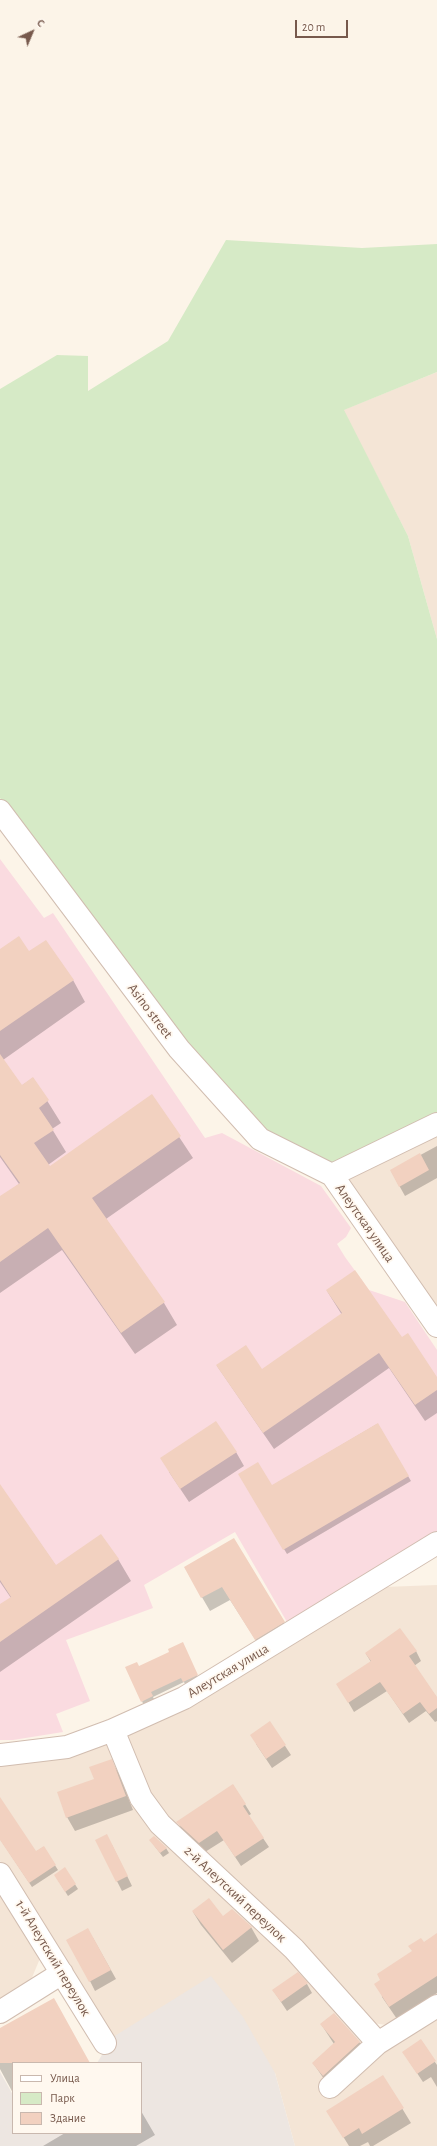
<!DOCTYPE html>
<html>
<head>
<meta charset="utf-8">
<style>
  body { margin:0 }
  #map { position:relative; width:437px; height:2146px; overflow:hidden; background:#fcf4e8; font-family:"Alegreya Sans",sans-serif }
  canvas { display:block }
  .legend { position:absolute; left:12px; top:2062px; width:130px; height:72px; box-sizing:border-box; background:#fff8ef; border:1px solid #c9b8ae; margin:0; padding:5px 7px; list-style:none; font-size:12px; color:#77594c }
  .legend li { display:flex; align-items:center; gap:8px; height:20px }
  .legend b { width:20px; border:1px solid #c9b8ae }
  .north { position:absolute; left:12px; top:12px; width:40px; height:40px; -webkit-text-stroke:3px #fff8ef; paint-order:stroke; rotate:44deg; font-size:11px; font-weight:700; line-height:16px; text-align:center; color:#77594c }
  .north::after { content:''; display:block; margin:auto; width:14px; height:18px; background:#77594c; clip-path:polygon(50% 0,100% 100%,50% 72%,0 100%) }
  .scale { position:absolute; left:295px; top:20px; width:53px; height:18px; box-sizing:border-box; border:2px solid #77594c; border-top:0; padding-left:5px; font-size:12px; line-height:14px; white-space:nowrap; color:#77594c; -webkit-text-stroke:3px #fff8ef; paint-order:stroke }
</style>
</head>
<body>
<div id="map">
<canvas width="437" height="2146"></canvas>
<ul class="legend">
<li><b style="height:5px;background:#fff"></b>Улица</li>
<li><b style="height:11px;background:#d6eac6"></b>Парк</li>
<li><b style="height:11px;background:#f2d1c0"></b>Здание</li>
</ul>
<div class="north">С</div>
<div class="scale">20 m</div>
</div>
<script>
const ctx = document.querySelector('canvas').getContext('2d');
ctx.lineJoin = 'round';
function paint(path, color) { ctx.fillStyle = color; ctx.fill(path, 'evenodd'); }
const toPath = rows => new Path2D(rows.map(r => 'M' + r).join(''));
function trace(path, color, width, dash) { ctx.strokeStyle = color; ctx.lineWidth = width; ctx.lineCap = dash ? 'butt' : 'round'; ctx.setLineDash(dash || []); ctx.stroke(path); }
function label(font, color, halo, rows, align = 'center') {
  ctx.font = font + ' "Alegreya Sans",sans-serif'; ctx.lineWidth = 3.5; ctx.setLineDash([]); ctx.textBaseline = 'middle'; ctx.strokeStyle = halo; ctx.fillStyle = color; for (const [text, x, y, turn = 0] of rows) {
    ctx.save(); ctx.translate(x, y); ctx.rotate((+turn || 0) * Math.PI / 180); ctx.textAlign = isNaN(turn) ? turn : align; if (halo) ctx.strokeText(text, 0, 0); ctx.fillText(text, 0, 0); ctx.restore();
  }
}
paint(toPath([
  [437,372,437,639,408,536,343,410],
  [437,1130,437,1314,344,1176],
  [437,1585,437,1999,394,2026,365,2022,163,1822,120,1734,384,1587],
  [112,1738,138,1799,379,2052,437,2015,437,2146,295,2146,275,2073,113,2037,0,1861,0,1763],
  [0,1886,41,1956,31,1980,0,2003]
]), '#f4e5d6');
paint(toPath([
  [211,1976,243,2017,275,2073,295,2146,0,2146,0,2072,13,2095,13,2133,141,2133,141,2063,97,2063,113,2037]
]), '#ede6e1');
paint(toPath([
  [0,859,44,918,53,913,205,1138,222,1133,321,1186,351,1228,346,1237,337,1244,345,1257,369,1290,405,1302,437,1350,437,1531,287,1622,235,1532,144,1585,153,1608,66,1640,90,1701,56,1714,63,1732,13,1740,0,1740]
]), '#fadbe0');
paint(toPath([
  [226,240,362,248,437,244,437,372,344,410,408,536,437,639,437,1119,331,1169,266,1133,186,1043,0,798,0,389,57,355,88,356,88,391,168,341]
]), '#d6eac6');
paint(toPath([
  [0,950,29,952,73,980,85,1002,3,1060,21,1086,33,1078,61,1123,52,1129,66,1152,48,1165,50,1167,152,1096,193,1158,106,1219,164,1303,177,1325,135,1354,62,1250,0,1293,0,1198,19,1184,0,1157],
  [437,1146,437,1178,405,1196,391,1171],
  [327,1291,401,1338,437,1379,437,1413,425,1421,389,1368,274,1449,217,1366,262,1371,342,1315],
  [377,1424,411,1481,287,1554,239,1474,272,1486],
  [236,1452,244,1466,189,1502,169,1472],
  [0,1486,56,1566,118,1559,131,1581,0,1672,0,1606,11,1598,0,1582],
  [234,1540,292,1636,264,1653,230,1600,210,1611,185,1568],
  [185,1648,199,1680,186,1686,184,1682,153,1697,155,1701,144,1706,142,1701,139,1667],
  [416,1651,421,1661,414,1666,437,1698,437,1721,435,1722,426,1711,409,1723,387,1691,354,1712,343,1693,371,1662,366,1654],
  [270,1723,291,1755,272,1768,256,1744],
  [111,1761,119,1774,133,1810,75,1831,67,1817],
  [233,1785,251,1814,248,1816,269,1847,241,1866,224,1840,205,1852,183,1832,178,1822],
  [0,1806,36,1852,43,1847,58,1870,32,1887,0,1839],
  [96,1840,112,1845,132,1886,122,1891],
  [153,1844,166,1848,169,1853,163,1857],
  [65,1869,78,1889,68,1896,58,1880],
  [193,1912,223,1917,251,1927,259,1941,232,1963,201,1925],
  [437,1935,437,1993,397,2019,382,1997,381,1980,423,1943],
  [93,1938,116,1979,95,1991,90,1981],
  [307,1984,312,1993,287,2011,273,1990],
  [334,2014,360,2043,368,2056,331,2089,313,2063,334,2044,321,2024],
  [0,2029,89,2063,13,2063,13,2093,0,2069],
  [420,2041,437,2065,437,2087,431,2077,423,2082,409,2061],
  [383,2077,411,2123,373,2146,370,2146,368,2142,360,2146,349,2146,336,2125],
  [141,2111,155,2135,136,2146,43,2146,65,2133,141,2133]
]), '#0003');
paint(toPath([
  [19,936,29,951,46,940,74,980,0,1031,0,949],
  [0,1054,22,1085,33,1077,49,1100,39,1108,54,1130,34,1143,50,1166,152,1094,181,1136,92,1198,165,1302,121,1333,48,1228,0,1262,0,1196,20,1183,0,1155],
  [420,1153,429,1170,399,1187,390,1170],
  [355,1270,402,1337,408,1333,437,1377,437,1390,415,1405,379,1353,263,1433,216,1365,246,1345,262,1369,342,1313,326,1290],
  [216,1421,237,1452,180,1489,160,1458],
  [378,1423,409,1476,283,1550,238,1474,258,1462,272,1485],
  [0,1484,56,1565,101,1534,119,1559,0,1642,0,1604,11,1597,0,1580],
  [234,1538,285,1622,255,1640,222,1587,201,1598,184,1567],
  [400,1628,417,1651,409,1656,437,1697,437,1708,429,1714,420,1702,403,1714,380,1682,348,1703,336,1684,371,1661,365,1653],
  [183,1642,198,1675,183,1682,181,1678,151,1692,153,1696,141,1702,125,1667,137,1662,139,1666,169,1652,168,1649],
  [270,1721,286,1745,266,1759,250,1735],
  [112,1759,126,1796,66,1818,57,1792,94,1779,89,1767],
  [233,1784,246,1804,243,1806,264,1838,235,1857,217,1831,199,1843,176,1822],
  [0,1797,36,1851,44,1846,56,1865,29,1883,0,1840],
  [107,1834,128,1876,116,1882,95,1840],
  [154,1836,167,1848,160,1853,149,1840],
  [65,1867,76,1884,65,1892,54,1875],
  [209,1898,223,1916,232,1909,252,1927,223,1950,192,1911],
  [88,1928,111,1970,89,1982,66,1940],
  [437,1933,437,1976,389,2007,374,1984,380,1980,377,1974,412,1951,408,1946,421,1938,424,1942],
  [298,1972,308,1983,281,2002,272,1990],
  [54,1998,90,2063,0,2063,0,2028],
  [334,2013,360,2042,323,2076,312,2063,335,2042,320,2024],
  [421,2039,436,2061,417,2074,402,2052],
  [383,2075,404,2108,362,2134,359,2128,343,2138,326,2111]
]), '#f2d1c0');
const minor = toPath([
  [0,811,179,1049,260,1139,332,1175,437,1326],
  [332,1175,437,1124],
  [113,1730,141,1798,160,1824,294,1949,378,2043],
  [0,1755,67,1747,113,1730,184,1698,437,1543],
  [0,1874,105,2043],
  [0,2012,62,1973],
  [330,2087,378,2043,437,2006]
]);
trace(minor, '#d1bdb0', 24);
trace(minor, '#fff', 22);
label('14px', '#77594c', '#fff8ef', [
  ["Asino street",150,1011,53],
  ["Алеутская улица",365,1223,55],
  ["Алеутская улица",228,1671,-31],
  ["2-й Алеутский переулок",235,1894,43],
  ["1-й Алеутский переулок",53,1958,59]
]);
</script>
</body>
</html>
